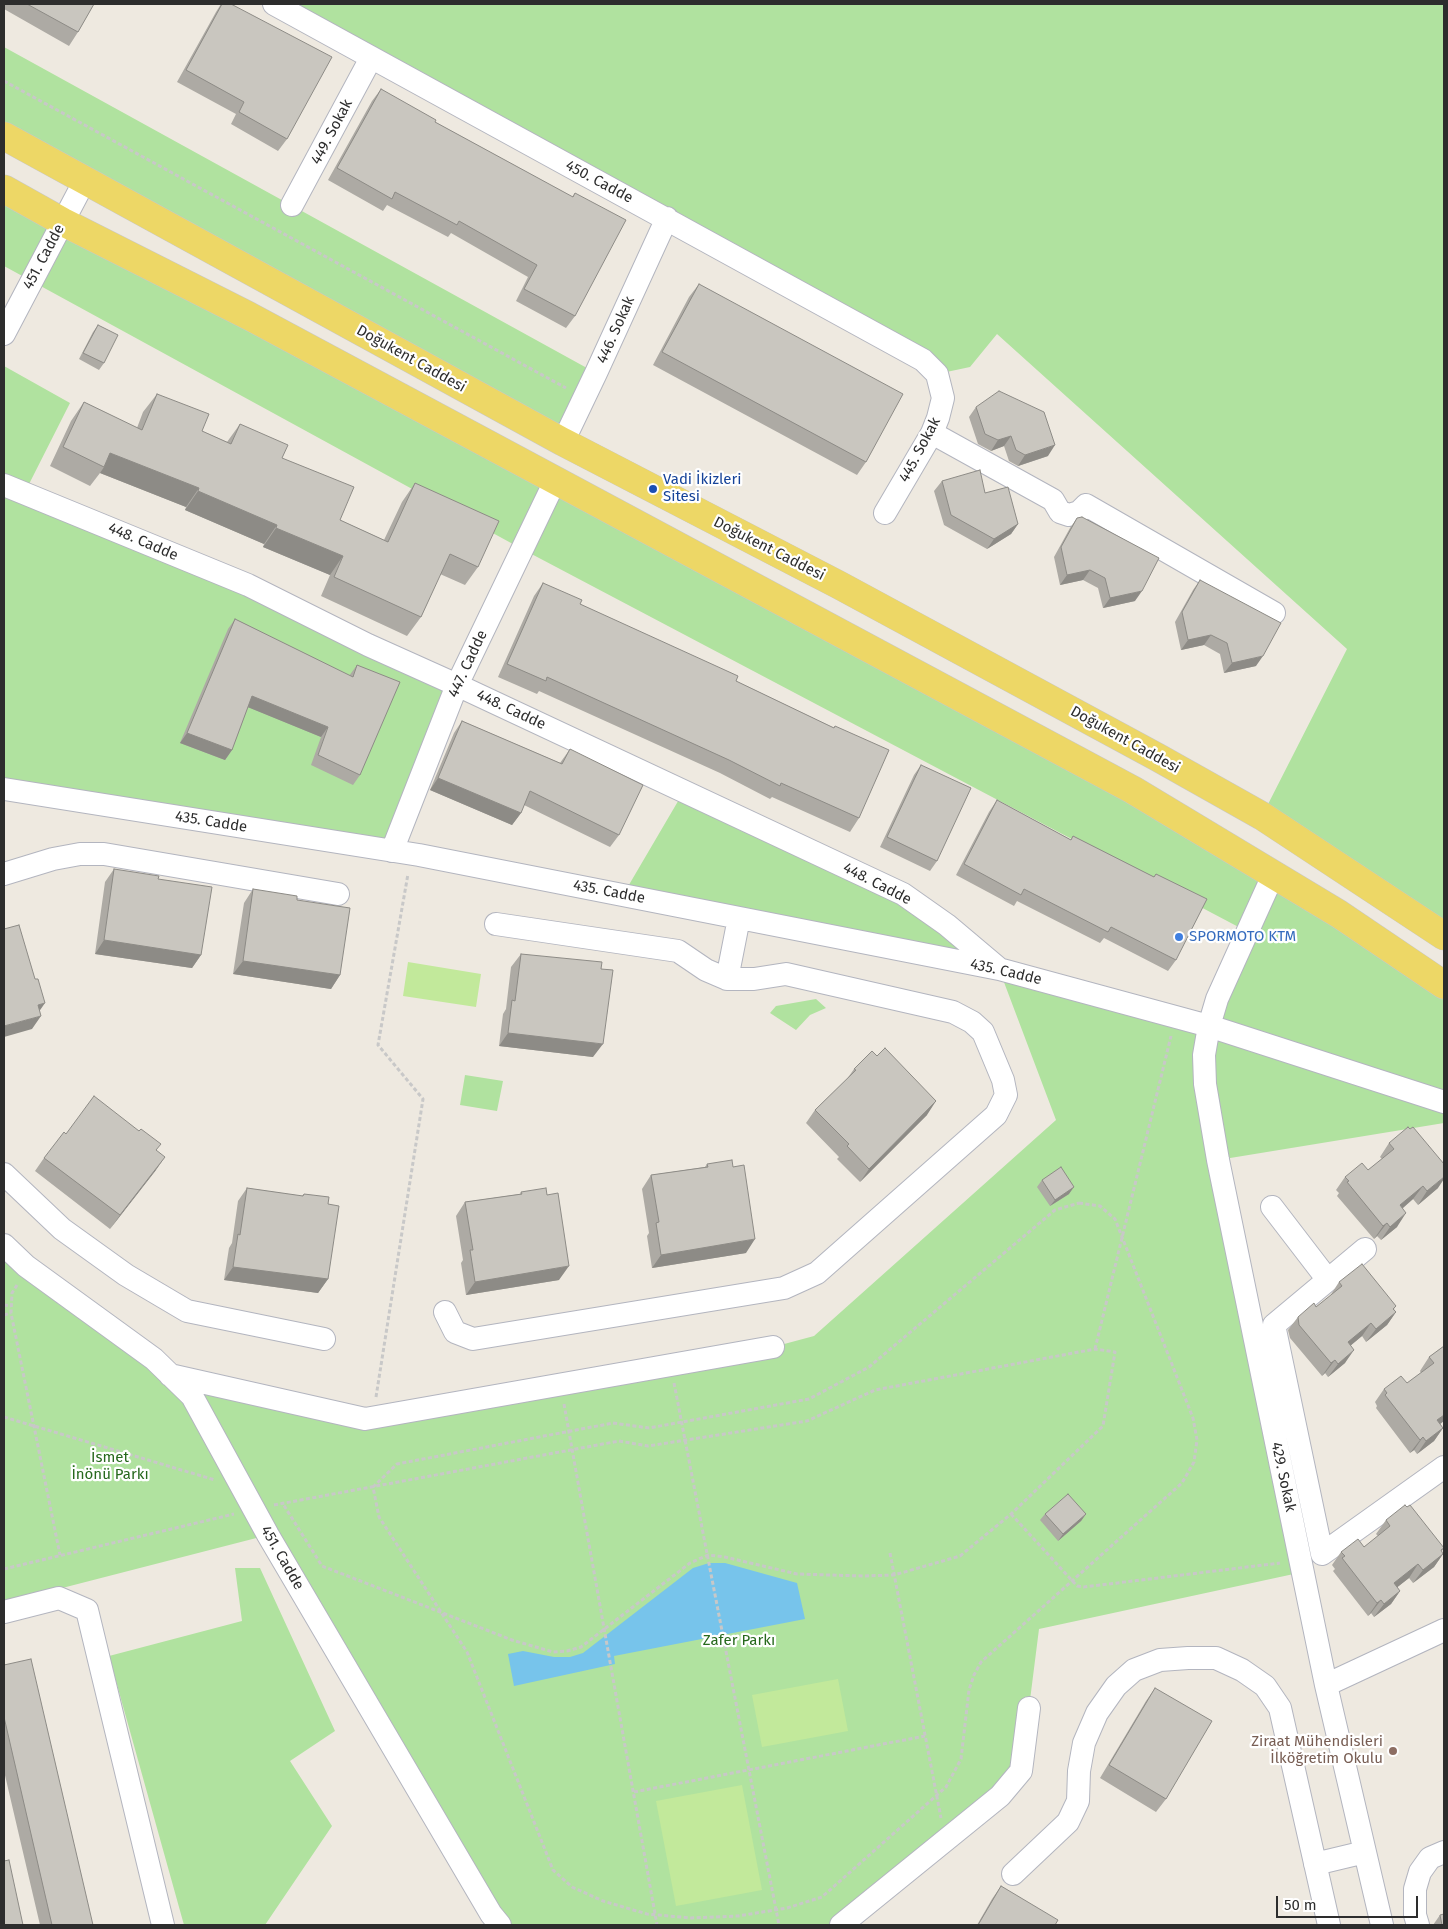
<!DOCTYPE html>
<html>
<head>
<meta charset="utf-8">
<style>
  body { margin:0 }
  #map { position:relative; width:1448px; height:1929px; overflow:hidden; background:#eee9e0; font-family:"Fira Sans",sans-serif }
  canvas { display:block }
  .frame { position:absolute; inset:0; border:5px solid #2d2d2d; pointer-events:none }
  .scale { position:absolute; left:1276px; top:1896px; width:142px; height:22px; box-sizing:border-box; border:2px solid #2d2d2d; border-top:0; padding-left:6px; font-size:15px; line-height:18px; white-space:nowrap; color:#2d2d2d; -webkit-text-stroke:4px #fff; paint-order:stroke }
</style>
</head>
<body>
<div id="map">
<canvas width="1448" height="1929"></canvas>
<div class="frame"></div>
<div class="scale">50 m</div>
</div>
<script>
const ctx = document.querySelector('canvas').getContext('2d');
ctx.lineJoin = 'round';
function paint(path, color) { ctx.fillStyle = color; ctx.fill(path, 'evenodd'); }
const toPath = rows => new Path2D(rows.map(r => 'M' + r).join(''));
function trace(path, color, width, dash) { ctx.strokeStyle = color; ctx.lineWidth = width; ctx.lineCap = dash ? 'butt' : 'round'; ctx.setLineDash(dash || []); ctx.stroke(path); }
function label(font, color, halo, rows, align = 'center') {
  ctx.font = font + ' "Fira Sans",sans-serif'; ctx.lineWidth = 4.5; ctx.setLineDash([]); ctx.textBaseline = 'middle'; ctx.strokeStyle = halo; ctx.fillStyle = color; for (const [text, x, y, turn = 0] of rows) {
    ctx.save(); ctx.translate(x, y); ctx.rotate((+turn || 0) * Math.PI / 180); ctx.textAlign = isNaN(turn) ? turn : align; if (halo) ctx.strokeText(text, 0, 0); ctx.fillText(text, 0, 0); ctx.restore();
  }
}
paint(toPath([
  [274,4,1444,4,1444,936,1262,816,1347,649,997,334,970,367,937,374],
  [4,47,596,373,563,442,4,136],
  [4,189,811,618,1444,986,1444,1123,1218,1160,1303,1572,1039,1629,1021,1771,841,1925,500,1925,268,1535,4,1603,4,1245,154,1359,365,1419,773,1347,814,1336,1056,1120,999,969,623,895,684,791,903,894,999,969,1208,1026,1248,932,522,549,4,266],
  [4,366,70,403,26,490,4,483],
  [4,485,457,685,392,851,4,789],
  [816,999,826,1008,810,1015,796,1030,770,1013,776,1006],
  [465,1075,503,1081,497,1111,460,1105],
  [235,1568,260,1568,335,1731,290,1761,332,1826,265,1925,184,1925,109,1656,242,1621]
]), '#b0e29f');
paint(toPath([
  [408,962,481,974,476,1007,403,996],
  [838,1679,848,1731,762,1747,752,1695],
  [742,1785,762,1890,676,1906,656,1801]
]), '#c2e99b');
paint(toPath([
  [709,1563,725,1563,797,1583,805,1619,614,1656,615,1664,514,1686,508,1654,523,1651,554,1657,570,1657,583,1653,693,1568]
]), '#77c4eb');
const minor = toPath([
  [274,4,923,360,937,374,943,398,938,418,932,433,885,513],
  [292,205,371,58],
  [4,334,85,180],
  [932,433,1053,500,1060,512,1069,515,1079,512,1086,505,1274,613],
  [563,442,596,373,667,218],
  [4,485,248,585,368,645,457,685,903,894,947,925,998,968],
  [4,789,419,855,999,969,1209,1026,1444,1102],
  [392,851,457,685,555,481],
  [1274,873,1217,999,1209,1026,1204,1055,1205,1084,1218,1160,1326,1685,1382,1925],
  [4,874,53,859,80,854,104,854,338,894],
  [727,979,739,918],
  [4,1174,62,1229,126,1275,187,1311,324,1339],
  [1272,1207,1328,1280],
  [4,1245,26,1266,154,1359,192,1396,268,1535,491,1914,500,1925],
  [1365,1249,1274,1325,1322,1554,1444,1467],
  [445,1312,455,1332,473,1339,784,1288,817,1273,996,1115,1006,1095,1003,1080,983,1032,972,1022,953,1012,786,974,754,979,727,979,706,970,678,951,496,924],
  [170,1375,365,1419,773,1347],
  [4,1612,59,1598,87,1610,163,1925],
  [1326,1685,1444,1630],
  [1315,1864,1365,1852],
  [1013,1874,1068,1822,1078,1801,1079,1771,1084,1743,1097,1713,1116,1686,1134,1670,1160,1660,1188,1658,1216,1658,1242,1670,1265,1686,1280,1708,1329,1925],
  [841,1925,1000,1796,1021,1771,1029,1708],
  [1418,1925,1415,1915,1415,1889,1420,1872,1430,1858,1444,1852]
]);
const major = toPath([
  [4,136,563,442,839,585,1157,757,1262,816,1444,936],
  [4,189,63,222,249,316,1133,790,1339,914,1444,985]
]);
trace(minor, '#b3b5bf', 24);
trace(major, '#c8c8c8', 29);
trace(toPath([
  [4,81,566,388],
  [1079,1203,1100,1206,1115,1219,1193,1418,1197,1440,1194,1462,1182,1483,981,1662,974,1675,969,1690,961,1759,946,1787,822,1897,787,1908,738,1916,691,1918,647,1914,603,1901,572,1887,553,1870,467,1652,379,1517,373,1487,397,1464,613,1423,649,1428,809,1399,869,1367,1055,1210,1079,1203],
  [17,1285,12,1293,11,1313,60,1555],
  [4,1305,11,1306],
  [4,1315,11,1313],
  [1095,1349,1171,1036],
  [674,1383,779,1925],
  [376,1397,423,1099,378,1045,408,874],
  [564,1404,657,1925],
  [4,1417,215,1480],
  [274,1505,619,1441,648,1446,807,1421,875,1390,1095,1349,1115,1352,1103,1426,1011,1514,960,1556,894,1575,863,1576,797,1574,725,1557,708,1555,690,1563,581,1647,567,1651,553,1652,512,1640,322,1566,283,1504],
  [1011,1514,1077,1586,1084,1587,1280,1563],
  [890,1553,941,1818],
  [4,1569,234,1514],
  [634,1792,925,1736]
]), '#c8c8c8', 3, [4, 2.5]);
trace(minor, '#fff', 22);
trace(major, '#edd766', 28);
paint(toPath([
  [4,4,94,4,78,32,69,46,4,9],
  [221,4,231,4,287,139,278,151,231,124,236,114,177,82,216,12],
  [381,89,435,122,572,197,575,193,575,316,566,328,516,301,528,277,451,233,448,237,387,205,383,211,328,180,372,101],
  [699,284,866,462,857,475,653,365,689,297],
  [98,325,104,363,99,370,79,359,93,332],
  [157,394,202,431,227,442,240,424,282,458,340,520,384,540,402,502,415,483,478,567,465,585,440,574,421,617,407,636,321,596,330,575,263,547,264,544,185,510,186,507,100,473,90,486,50,466,71,421,84,402,137,428,143,412],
  [976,407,1048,456,1018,466,1009,461,1004,446,991,451,978,444,969,417],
  [942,481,985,493,1018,524,1011,534,987,549,944,525,934,491],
  [1077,518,1135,601,1103,608,1098,588,1083,580,1060,585,1054,557,1070,528],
  [1200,580,1256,666,1224,673,1220,654,1204,645,1181,650,1175,622,1193,590],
  [543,583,580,604,736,681,834,728,835,726,859,818,850,832,772,797,770,799,720,773,539,691,537,694,498,677,534,596],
  [235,619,349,676,357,665,360,775,353,785,311,765,321,737,248,707,232,750,225,760,180,743,228,629],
  [462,721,560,763,570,749,619,835,610,847,524,805,521,813,512,825,430,790,454,733],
  [921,765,937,861,930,871,880,847,914,775],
  [997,800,1071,840,1073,836,1154,877,1156,874,1176,960,1168,971,1104,938,1100,943,1017,901,1014,906,956,875,989,812],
  [114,869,158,879,201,955,192,968,95,954,105,882],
  [253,889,297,900,340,975,331,989,233,974,244,903],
  [521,954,601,969,593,1057,499,1046,503,1014,506,1009,511,967],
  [854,1069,927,1115,860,1182,837,1159,839,1157,806,1123,815,1110,847,1079],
  [66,1134,157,1150,156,1170,110,1229,35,1171,44,1158],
  [1389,1143,1438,1188,1418,1205,1413,1199,1402,1209,1397,1227,1381,1240,1377,1236,1374,1239,1337,1196,1339,1193,1336,1190,1345,1177,1368,1170,1382,1159,1380,1157],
  [707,1164,746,1253,652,1268,647,1236,649,1233,642,1189,651,1175,705,1167],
  [1042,1180,1069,1194,1050,1206,1037,1187],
  [247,1188,302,1196,304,1194,328,1204,328,1279,318,1293,224,1280,229,1248,232,1243,238,1201],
  [521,1192,559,1280,466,1295,461,1263,463,1260,456,1216,465,1202,520,1194],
  [1339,1282,1396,1306,1394,1309,1396,1312,1387,1325,1366,1342,1362,1336,1350,1346,1345,1363,1328,1377,1325,1373,1322,1376,1290,1338,1288,1330,1298,1317,1316,1307,1330,1296],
  [1444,1346,1440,1424,1443,1428,1434,1441,1417,1454,1414,1450,1410,1453,1376,1408,1377,1406,1375,1402,1384,1389,1407,1383,1421,1373,1420,1371,1429,1357],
  [1045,1514,1086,1514,1081,1521,1058,1541,1040,1520],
  [1386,1520,1444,1548,1441,1551,1443,1554,1434,1567,1413,1583,1409,1578,1397,1587,1400,1591,1391,1604,1374,1617,1371,1613,1368,1616,1333,1571,1335,1569,1332,1565,1341,1552,1364,1547,1378,1536,1376,1534],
  [4,1665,93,1925,40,1925,4,1771],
  [1155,1688,1166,1799,1156,1812,1100,1778,1146,1701],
  [1001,1886,1055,1925,977,1925,992,1899],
  [1440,1915,1444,1925,1433,1925]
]), '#adaaa4');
paint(toPath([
  [1011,436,1004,446,991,451,998,440],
  [1055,445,1048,456,1018,466,1025,455],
  [110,453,199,488,186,507,100,473,104,467],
  [198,491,277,525,264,544,185,510],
  [1018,524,1011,534,987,549,994,539],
  [276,528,343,556,330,575,263,547],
  [1090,570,1083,580,1060,585,1067,575],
  [1142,591,1135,601,1103,608,1110,598],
  [1211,635,1204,645,1181,650,1188,640],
  [1263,656,1256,666,1224,673,1232,663],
  [252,696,328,727,321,737,245,706],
  [187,733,232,750,225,760,180,743],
  [438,778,521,813,512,825,430,790],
  [104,940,201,955,192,968,95,954],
  [243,961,340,975,331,989,233,974],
  [45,1003,36,1016,38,1005],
  [41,1016,32,1029,4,1037,4,1026],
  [508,1033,603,1044,593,1057,499,1046],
  [936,1101,927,1115,860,1182,869,1169],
  [165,1157,156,1170,110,1229,120,1215],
  [1444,1177,1444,1179,1438,1188,1418,1205,1427,1191],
  [1423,1186,1413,1199,1390,1219,1400,1205],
  [1074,1187,1069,1194,1050,1206,1055,1200],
  [1406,1213,1397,1227,1381,1240,1390,1227],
  [1387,1223,1377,1236,1374,1239,1383,1226],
  [755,1239,746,1253,652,1268,661,1255],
  [569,1266,559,1280,466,1295,475,1282],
  [233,1267,328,1279,318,1293,224,1280],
  [1396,1312,1387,1325,1366,1342,1376,1329],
  [1371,1323,1362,1336,1338,1356,1348,1342],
  [1354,1350,1345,1363,1328,1377,1338,1364],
  [1335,1360,1325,1373,1322,1376,1331,1363],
  [1444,1415,1444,1421,1428,1434,1437,1420],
  [1443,1428,1434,1441,1417,1454,1426,1441],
  [1423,1437,1414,1450,1410,1453,1420,1440],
  [1086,1514,1081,1521,1058,1541,1063,1534],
  [1444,1548,1435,1560,1443,1554,1434,1567,1413,1583,1423,1570],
  [1418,1564,1409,1578,1385,1597,1394,1583],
  [1400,1591,1391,1604,1374,1617,1384,1604],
  [1381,1600,1371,1613,1368,1616,1377,1603]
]), '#8d8b86');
const building = toPath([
  [27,4,94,4,78,32,27,4],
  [222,4,231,4,332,57,287,139,239,112,244,102,186,70,222,4],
  [381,89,436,120,435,122,573,197,575,193,626,220,575,316,524,289,537,265,459,221,457,225,395,192,392,199,337,168,381,89],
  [699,284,903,394,866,462,662,352,699,284],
  [98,325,118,335,104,363,83,353,98,325],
  [999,391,1044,412,1055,445,1025,455,1016,450,1011,436,998,440,985,434,976,407,999,391],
  [157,394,209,414,202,431,231,444,240,424,288,445,282,458,354,487,340,520,388,542,415,483,499,521,478,567,450,554,421,617,334,577,343,556,276,528,277,525,198,491,199,488,110,453,104,467,63,447,84,402,142,430,157,394],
  [980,470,985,493,1008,487,1018,524,994,539,951,515,942,481,980,470],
  [1082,517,1159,558,1142,591,1110,598,1105,578,1090,570,1067,575,1061,547,1077,518,1082,517],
  [1200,580,1281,623,1263,656,1232,663,1227,643,1211,635,1188,640,1182,612,1200,580],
  [543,583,582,600,580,604,738,676,736,681,834,728,835,726,889,750,859,818,781,783,780,786,729,760,547,677,546,681,507,664,543,583],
  [235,619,353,677,357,665,400,682,360,775,318,755,328,727,252,696,232,750,187,733,235,619],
  [462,721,562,764,570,749,643,785,619,835,530,791,521,813,438,778,462,721],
  [921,765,971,788,937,861,887,837,921,765],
  [997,800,1071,840,1073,836,1154,877,1156,874,1207,899,1176,960,1111,927,1108,932,1024,889,1021,895,964,864,997,800],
  [114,869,159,876,158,879,212,887,201,955,104,940,114,869],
  [253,889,297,896,297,900,350,908,340,975,243,961,253,889],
  [19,925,35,979,38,979,45,1003,38,1005,41,1016,4,1026,4,929,19,925],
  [521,954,602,962,601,969,613,970,603,1044,508,1033,512,1000,515,1001,521,954],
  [885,1048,936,1101,869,1169,847,1146,849,1144,815,1110,856,1070,854,1069,872,1051,877,1056,885,1048],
  [94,1096,139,1131,141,1129,161,1144,156,1150,165,1157,120,1215,44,1158,64,1132,66,1134,94,1096],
  [1408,1127,1410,1129,1413,1127,1444,1164,1444,1177,1427,1191,1423,1186,1400,1205,1406,1213,1390,1227,1387,1223,1383,1226,1347,1182,1349,1181,1345,1177,1362,1163,1368,1170,1394,1149,1389,1143,1408,1127],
  [732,1160,733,1167,744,1165,755,1239,661,1255,656,1223,659,1222,651,1175,708,1167,707,1164,732,1160],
  [1061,1167,1074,1187,1055,1200,1042,1180,1061,1167],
  [247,1188,303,1196,304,1194,329,1197,328,1204,339,1206,328,1279,233,1267,238,1234,240,1235,247,1188],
  [546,1188,547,1195,558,1193,569,1266,475,1282,470,1250,473,1250,465,1202,522,1194,521,1192,546,1188],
  [1362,1264,1396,1306,1393,1309,1396,1312,1376,1329,1371,1323,1348,1342,1354,1350,1338,1364,1335,1360,1331,1363,1299,1325,1298,1317,1314,1303,1316,1307,1342,1286,1339,1282,1362,1264],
  [1444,1346,1444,1415,1437,1420,1443,1428,1426,1441,1423,1437,1420,1440,1385,1395,1387,1393,1384,1389,1401,1376,1407,1383,1434,1363,1429,1357,1444,1346],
  [1068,1494,1086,1514,1063,1534,1045,1514,1068,1494],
  [1405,1505,1407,1507,1410,1505,1444,1548,1441,1550,1443,1554,1423,1570,1418,1564,1394,1583,1400,1591,1384,1604,1381,1600,1377,1603,1342,1558,1345,1556,1341,1552,1358,1539,1364,1547,1390,1526,1386,1520,1405,1505],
  [31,1659,93,1925,52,1925,4,1717,4,1665,31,1659],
  [1155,1688,1212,1721,1166,1799,1109,1765,1155,1688],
  [9,1860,23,1925,4,1925,4,1861,9,1860],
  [1001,1886,1058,1920,1055,1925,978,1925,1001,1886],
  [1444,1914,1444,1925,1442,1925,1440,1915,1444,1914]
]);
paint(building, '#c9c6bf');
trace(building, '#8d8b86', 1);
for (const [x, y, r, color] of [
  [653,489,5,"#1a4fb4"],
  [1179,937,5,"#3f7fe0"],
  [1393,1751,5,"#8d6e63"]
]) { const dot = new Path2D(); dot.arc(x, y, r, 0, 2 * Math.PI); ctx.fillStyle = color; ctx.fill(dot); trace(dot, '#fff', 2); }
label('15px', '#2d2d2d', '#fff', [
  ["449. Sokak",332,132,-62],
  ["450. Cadde",599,182,28],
  ["451. Cadde",44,257,-62],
  ["446. Sokak",616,330,-66],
  ["Doğukent Caddesi",411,359,29],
  ["445. Sokak",920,450,-62],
  ["448. Cadde",143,542,23],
  ["Doğukent Caddesi",769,549,27],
  ["447. Cadde",468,664,-65],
  ["448. Cadde",511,710,25],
  ["Doğukent Caddesi",1125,740,29],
  ["435. Cadde",211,822,9],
  ["448. Cadde",877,884,27],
  ["435. Cadde",609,892,11],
  ["435. Cadde",1006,972,13],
  ["429. Sokak",1283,1477,78],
  ["451. Cadde",282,1558,60]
]);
label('15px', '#164399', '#fff', [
  ["Vadi İkizleri",663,480],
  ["Sitesi",663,497]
], 'left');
label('15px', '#366cbe', '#fff', [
  ["SPORMOTO KTM",1189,937]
], 'left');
label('15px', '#27691d', '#fff', [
  ["İsmet",110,1458],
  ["İnönü Parkı",110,1475],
  ["Zafer Parkı",739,1641]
]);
label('15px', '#785e54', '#fff', [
  ["Ziraat Mühendisleri",1383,1742],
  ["İlköğretim Okulu",1383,1759]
], 'right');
</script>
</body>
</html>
